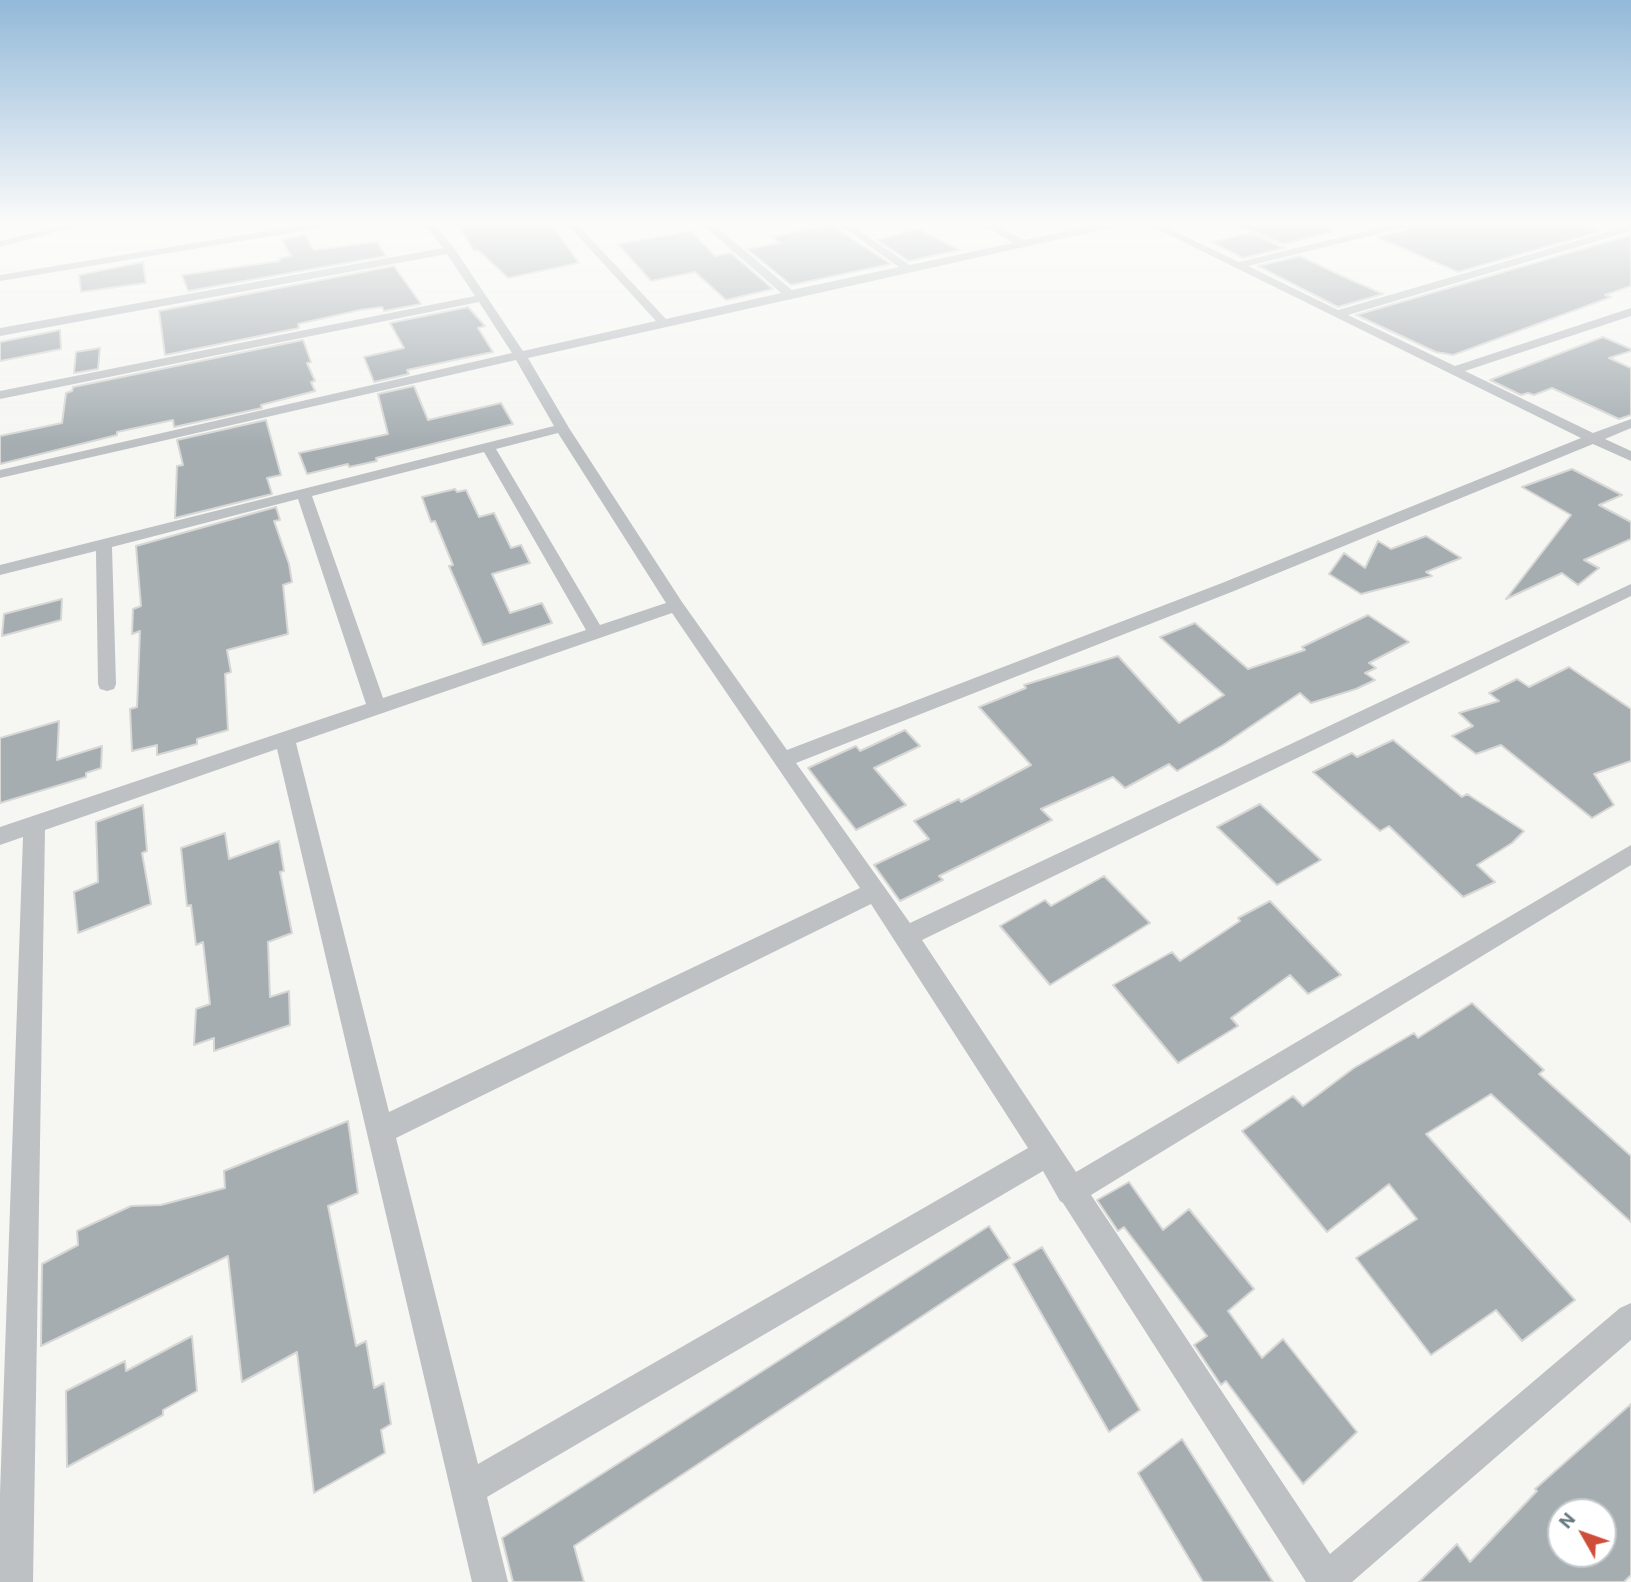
<!DOCTYPE html>
<html>
<head>
<meta charset="utf-8">
<style>
  body { margin:0 }
  #map { position:relative; width:1631px; height:1582px; overflow:hidden; background:#f6f6f3; font-family:Roboto,sans-serif }
  canvas { display:block }
  .north { position:absolute; left:1547px; top:1498px; width:70px; height:70px; box-sizing:border-box; background:#fff; border:2px solid #c3c9cd; border-radius:50%; rotate:310deg; font-size:19px; font-weight:700; line-height:28px; text-align:center; color:#687881 }
  .north::after { content:''; display:block; margin:auto; width:24px; height:32px; background:#cf4e39; clip-path:polygon(50% 0,100% 100%,50% 72%,0 100%) }
</style>
</head>
<body>
<div id="map">
<canvas width="1631" height="1582"></canvas>
<div class="north">N</div>
</div>
<script>
const ctx = document.querySelector('canvas').getContext('2d');
ctx.lineJoin = 'round';
function paint(path, color) { ctx.fillStyle = color; ctx.fill(path, 'evenodd'); }
const toPath = rows => new Path2D(rows.map(r => 'M' + r).join(''));
function trace(path, color, width, dash) { ctx.strokeStyle = color; ctx.lineWidth = width; ctx.lineCap = dash ? 'butt' : 'round'; ctx.setLineDash(dash || []); ctx.stroke(path); }
const building = toPath([
  [458,225,552,225,579,263,508,278,478,250,474,251,458,225],
  [830,225,891,264,791,285,747,249,780,243,772,237,830,225],
  [1238,225,1331,225,1332,232,1283,244,1238,225],
  [1410,225,1583,225,1601,231,1458,272,1377,237,1407,230,1410,225],
  [918,229,959,250,909,261,877,240,918,229],
  [691,231,715,256,731,253,773,289,726,300,695,272,651,281,618,244,691,231],
  [1251,233,1284,248,1243,258,1212,242,1251,233],
  [305,235,314,250,377,242,386,256,188,291,182,275,280,261,279,258,291,256,282,240,305,235],
  [1631,235,1631,286,1605,295,1611,297,1453,355,1436,352,1356,315,1631,235],
  [1300,256,1342,276,1383,294,1338,307,1258,266,1300,256],
  [143,262,146,283,81,292,79,275,143,262],
  [394,266,421,304,384,311,382,307,360,310,298,324,299,328,165,355,159,311,394,266],
  [468,307,485,326,478,328,493,352,407,370,409,374,374,382,364,357,404,348,390,323,468,307],
  [60,330,61,349,0,361,0,342,60,330],
  [1603,337,1631,349,1631,351,1609,358,1631,368,1631,415,1619,419,1552,388,1534,395,1528,393,1521,395,1490,380,1603,337],
  [303,340,311,362,307,363,315,381,311,382,315,391,261,405,262,408,174,427,173,420,117,432,117,435,0,464,0,436,62,423,66,393,72,391,73,387,303,340],
  [100,348,98,369,74,373,76,352,100,348],
  [414,386,428,420,501,403,513,424,376,458,377,461,349,467,348,464,307,474,299,453,388,434,378,394,414,386],
  [266,420,281,475,267,478,272,494,175,518,177,466,183,465,177,440,266,420],
  [1572,469,1622,495,1599,505,1631,522,1631,539,1584,560,1599,568,1578,585,1562,573,1506,599,1571,515,1522,487,1572,469],
  [455,489,457,492,466,490,479,517,494,513,511,548,521,545,530,563,492,574,510,613,542,603,552,623,483,645,449,566,453,565,435,521,431,522,422,497,455,489],
  [276,507,280,520,274,521,289,564,292,582,283,585,288,634,227,650,231,672,225,674,228,730,197,739,197,744,157,755,157,745,132,751,130,709,137,707,140,631,132,634,133,609,141,606,136,546,276,507],
  [1426,536,1461,558,1426,572,1432,576,1361,594,1329,574,1344,553,1365,568,1378,541,1391,549,1426,536],
  [62,599,61,620,2,636,4,614,62,599],
  [1368,615,1409,642,1369,663,1376,668,1365,673,1375,680,1356,689,1311,703,1300,693,1223,745,1177,771,1169,764,1125,788,1113,777,1041,809,1052,820,939,876,943,880,900,901,874,865,929,839,914,821,959,799,961,802,1031,765,979,707,1026,688,1024,685,1118,656,1179,723,1224,695,1160,637,1195,623,1248,669,1305,650,1302,647,1368,615],
  [1569,667,1631,709,1631,761,1594,774,1614,805,1592,818,1501,745,1476,754,1452,736,1473,726,1459,713,1499,701,1489,693,1517,679,1529,687,1569,667],
  [59,721,57,760,102,746,101,768,86,773,86,777,0,803,0,738,59,721],
  [905,730,920,746,874,768,906,805,856,830,808,768,856,746,860,751,905,730],
  [1393,740,1462,797,1467,794,1524,831,1512,843,1477,865,1495,882,1463,897,1389,826,1380,831,1313,772,1352,753,1357,757,1393,740],
  [1260,804,1321,860,1277,885,1217,827,1260,804],
  [143,805,147,851,142,853,151,904,78,933,74,892,98,882,96,822,143,805],
  [225,833,229,859,279,841,284,871,280,872,292,933,268,942,270,997,289,991,290,1025,214,1051,214,1038,194,1045,196,1009,210,1004,203,942,196,945,191,905,187,906,181,848,225,833],
  [1104,876,1150,923,1050,985,1000,926,1045,900,1051,906,1104,876],
  [1270,901,1341,975,1308,994,1290,975,1231,1018,1238,1026,1178,1063,1113,985,1172,952,1180,961,1240,921,1238,918,1270,901],
  [1472,1003,1544,1070,1539,1074,1631,1156,1631,1222,1491,1094,1426,1134,1575,1300,1522,1341,1496,1310,1431,1355,1356,1258,1417,1219,1389,1184,1327,1232,1242,1131,1293,1096,1303,1106,1354,1068,1414,1033,1418,1038,1472,1003],
  [348,1121,358,1193,328,1206,356,1346,366,1341,374,1388,384,1383,391,1424,381,1430,385,1453,314,1493,297,1352,242,1382,228,1256,41,1346,42,1264,78,1245,77,1231,131,1206,161,1205,225,1188,224,1171,348,1121],
  [1129,1182,1163,1230,1189,1209,1254,1289,1228,1311,1262,1358,1283,1339,1357,1432,1303,1484,1226,1381,1221,1385,1194,1345,1207,1336,1124,1227,1118,1231,1097,1200,1129,1182],
  [989,1226,1010,1258,574,1546,584,1582,513,1582,502,1538,989,1226],
  [1042,1247,1140,1410,1109,1432,1013,1264,1042,1247],
  [192,1336,197,1391,163,1410,163,1415,67,1467,66,1391,125,1361,126,1371,192,1336],
  [1631,1404,1631,1575,1624,1582,1419,1582,1457,1544,1470,1562,1537,1491,1535,1489,1631,1404],
  [1561,1512,1603,1512,1603,1554,1561,1554,1561,1512],
  [1182,1439,1273,1582,1203,1582,1138,1473,1182,1439]
]);
paint(building, '#a5adb1');
trace(building, '#d7d7d5', 2);
paint(toPath([
  [66,225,82,225,0,247,0,241,66,225],
  [304,225,325,225,320,228,0,281,0,275,304,225],
  [425,225,435,225,454,248,523,351,656,321,568,225,578,225,666,319,781,293,703,225,714,225,792,290,899,267,840,225,851,225,910,265,1013,243,984,225,996,225,1024,240,1096,225,1114,225,1109,228,528,358,569,428,682,602,787,750,1222,583,1581,438,1149,225,1161,225,1239,262,1391,225,1407,225,1406,227,1248,266,1338,310,1631,225,1631,231,1348,315,1455,366,1631,308,1631,316,1465,371,1593,433,1631,419,1631,428,1605,439,1631,451,1631,461,1593,444,1234,591,796,763,910,923,1631,584,1631,596,922,940,1076,1172,1631,845,1631,865,1091,1195,1330,1554,1620,1308,1631,1303,1631,1340,1352,1582,1306,1582,1063,1203,1060,1201,1043,1171,487,1497,508,1582,472,1582,277,749,45,830,33,1582,0,1582,0,1494,23,837,0,845,0,827,366,704,298,499,112,547,116,684,114,689,107,691,100,689,98,684,96,551,0,575,0,565,554,426,516,360,0,478,0,470,512,353,479,302,0,399,0,391,475,296,447,254,0,336,0,328,443,248,425,225],
  [558,433,666,603,600,625,496,449,558,433],
  [484,452,586,630,383,698,312,496,484,452],
  [672,613,860,888,389,1112,296,743,672,613],
  [871,904,1028,1148,478,1464,396,1138,871,904]
]), '#bdc1c4');
const sky = ctx.createLinearGradient(0, 0, 0, 446);
sky.addColorStop(0, '#93b9d9');
sky.addColorStop(0.5, '#fbfbfa');
sky.addColorStop(1, '#fbfbfa00');
ctx.fillStyle = sky;
ctx.fillRect(0, 0, 1631, 446);
</script>
</body>
</html>
